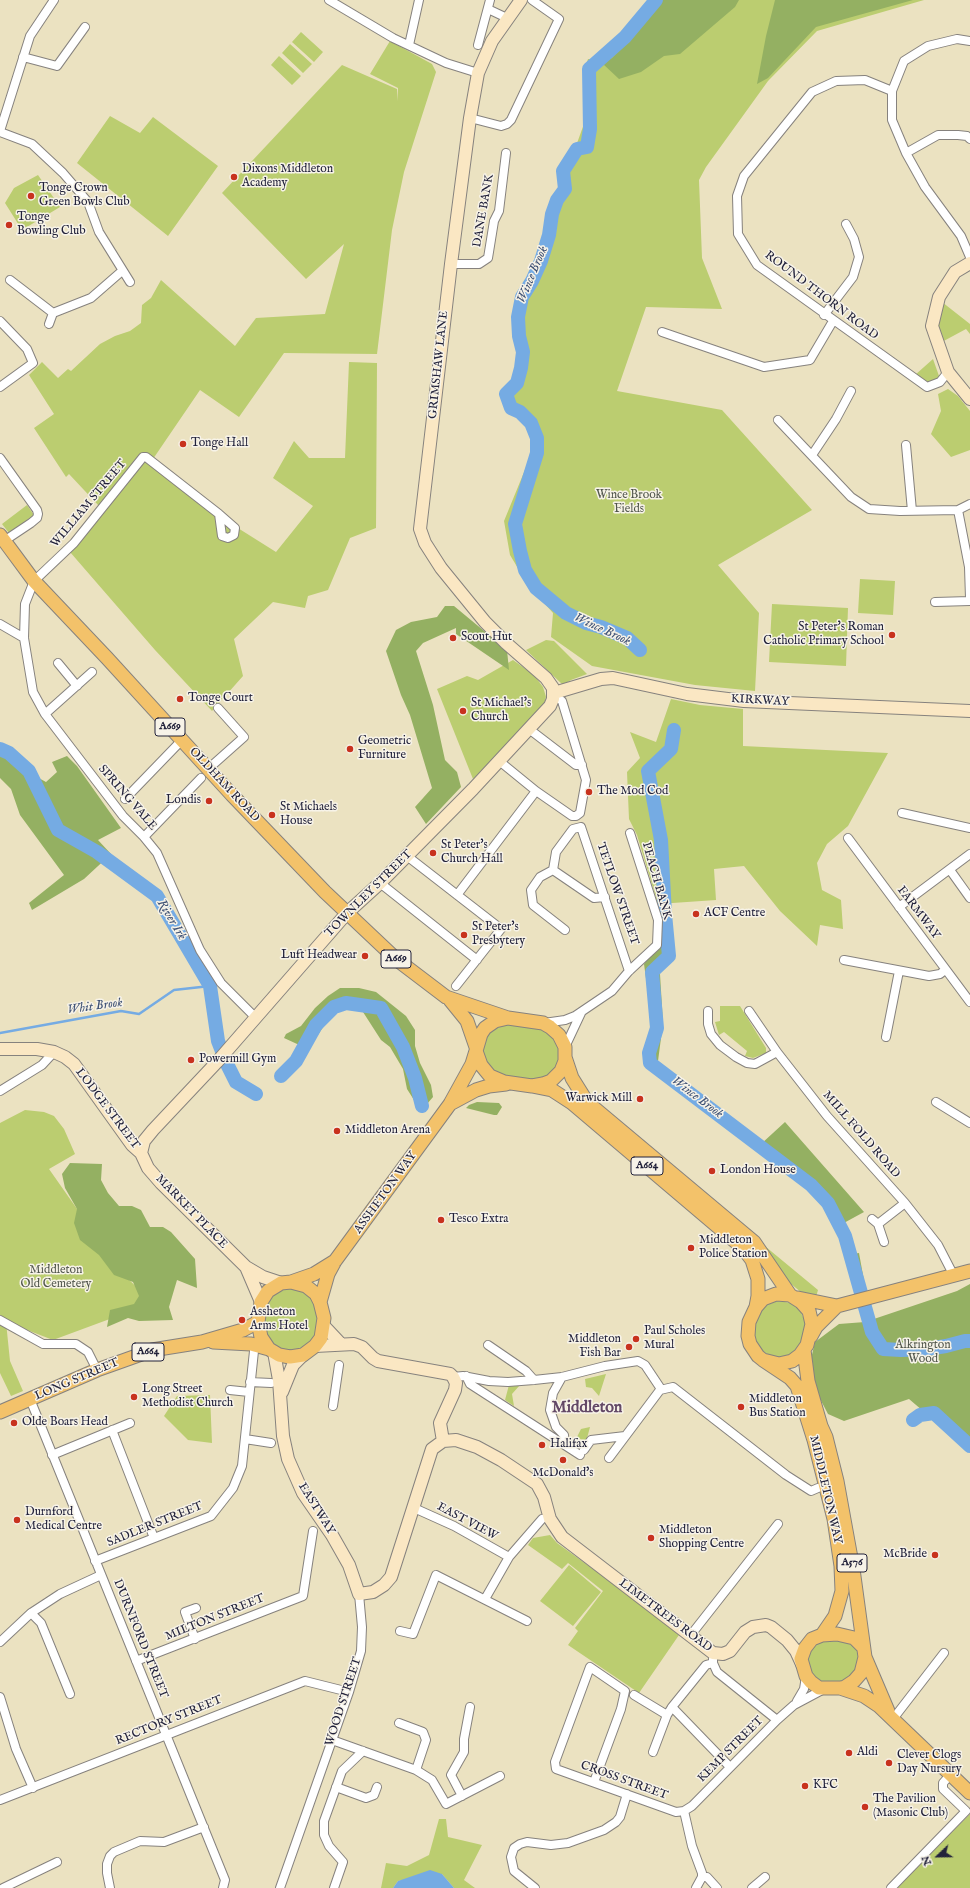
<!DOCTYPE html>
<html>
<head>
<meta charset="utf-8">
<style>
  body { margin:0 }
  #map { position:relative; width:970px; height:1888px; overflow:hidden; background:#ebe2c1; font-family:"IM FELL English",serif }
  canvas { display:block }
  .north { position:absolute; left:918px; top:1836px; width:40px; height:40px; -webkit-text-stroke:3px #f7f3e8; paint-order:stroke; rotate:248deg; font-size:11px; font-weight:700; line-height:16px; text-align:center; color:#22223b }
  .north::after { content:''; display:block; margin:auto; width:14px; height:18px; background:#22223b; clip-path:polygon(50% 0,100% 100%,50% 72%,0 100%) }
</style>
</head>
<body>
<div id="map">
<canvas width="970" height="1888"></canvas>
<div class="north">N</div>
</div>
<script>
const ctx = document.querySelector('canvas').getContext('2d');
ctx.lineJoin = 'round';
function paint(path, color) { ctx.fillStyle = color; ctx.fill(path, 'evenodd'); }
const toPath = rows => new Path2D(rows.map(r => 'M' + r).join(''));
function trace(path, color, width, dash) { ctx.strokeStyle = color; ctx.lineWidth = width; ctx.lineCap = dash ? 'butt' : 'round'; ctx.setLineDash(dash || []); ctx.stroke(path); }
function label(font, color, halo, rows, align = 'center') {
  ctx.font = font + ' "IM FELL English",serif'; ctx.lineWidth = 3; ctx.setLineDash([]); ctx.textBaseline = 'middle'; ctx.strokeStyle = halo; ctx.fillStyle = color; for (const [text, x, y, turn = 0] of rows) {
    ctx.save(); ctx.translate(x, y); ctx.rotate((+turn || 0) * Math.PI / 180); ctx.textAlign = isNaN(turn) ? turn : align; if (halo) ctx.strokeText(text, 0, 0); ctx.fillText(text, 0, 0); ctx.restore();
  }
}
paint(toPath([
  [652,0,924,0,817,31,768,81,706,167,699,180,702,258,722,309,646,307,617,391,722,410,812,510,718,565,759,613,755,691,695,685,592,666,551,637,553,613,528,585,510,555,504,521,529,460,533,435,519,416,504,405,503,389,516,375,518,352,512,326,517,303,535,264,547,235,550,214,556,196,563,188,561,170,568,157,576,146,585,121,585,68,588,59,595,59,627,29],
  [301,32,323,52,314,62,292,42],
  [390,41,432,64,436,72,404,172,392,230,377,354,284,353,239,417,200,390,153,459,214,513,276,552,313,506,273,478,294,441,309,458,345,458,349,362,377,363,376,528,350,538,328,590,308,596,305,608,273,602,234,639,243,676,212,711,155,650,70,552,99,506,69,474,66,477,34,428,54,414,29,375,42,362,58,378,68,369,71,371,100,344,115,336,130,331,141,323,142,305,151,298,161,280,235,346,256,318,325,314,344,244,306,279,222,193,342,65,397,89,398,101,398,88,370,74],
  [290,44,312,64,303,73,282,53],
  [279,56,301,76,292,85,271,65],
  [110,116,140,133,153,117,218,166,168,236,77,163],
  [38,175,60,207,22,230,5,203,14,188],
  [942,302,970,324,970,334,966,329,940,343,934,326],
  [933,359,939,376,935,382,927,383,915,375],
  [948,389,958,396,970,411,970,450,951,457,931,434,941,411,938,394],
  [27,505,34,515,9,533,2,524],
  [860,579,895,581,893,615,858,613],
  [772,604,848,608,846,666,769,662],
  [546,640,554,641,587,674,571,680,563,685,526,650],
  [513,660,534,675,543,687,546,697,543,708,473,779,437,689,467,676,478,680],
  [671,699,700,705,743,709,743,746,888,753,848,826,827,844,817,863,822,890,841,900,843,929,820,925,817,946,780,911,744,866,714,869,716,900,658,904,637,835,629,819,627,772,640,758,630,732,656,742],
  [720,1006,740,1006,766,1048,766,1053,753,1058,745,1056,747,1051,724,1032,719,1035,715,1022,720,1021],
  [508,1024,541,1029,547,1031,558,1043,560,1056,556,1068,548,1076,532,1080,506,1076,493,1071,483,1057,483,1042,492,1029],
  [25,1110,44,1112,54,1116,64,1129,75,1154,49,1169,122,1273,153,1303,53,1340,9,1323,0,1315,0,1123],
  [766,1247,818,1290,816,1297,802,1293,790,1283,768,1253],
  [291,1288,303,1291,311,1298,315,1304,318,1318,315,1335,311,1342,301,1349,291,1351,281,1349,273,1344,266,1335,264,1322,267,1304,272,1295,282,1289],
  [777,1301,792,1303,800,1310,806,1324,799,1347,789,1355,779,1357,773,1357,762,1351,756,1342,754,1336,755,1324,761,1311,767,1305],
  [0,1317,6,1322,10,1361,23,1391,11,1396,0,1373],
  [606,1374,599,1396,592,1388,586,1387,585,1379],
  [509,1385,520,1385,512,1394,514,1406,505,1400],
  [210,1395,212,1443,188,1440,164,1416,177,1396],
  [590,1427,586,1442,577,1437,581,1429],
  [550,1535,557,1543,611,1582,679,1635,639,1693,568,1645,578,1631,575,1628,603,1591,568,1563,562,1569,528,1545,533,1538],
  [569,1565,601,1592,573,1626,540,1601],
  [837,1640,851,1644,857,1649,859,1658,857,1666,853,1674,843,1681,824,1683,818,1680,811,1673,807,1660,808,1655,814,1645,823,1641],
  [970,1814,970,1888,897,1888],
  [439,1819,446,1819,448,1837,482,1845,464,1880,475,1888,454,1888,442,1874,398,1881,393,1888,381,1888,386,1863,407,1866,429,1855]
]), '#bbcd70');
paint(toPath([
  [661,0,739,0,735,7,680,54,664,56,641,72,619,79,602,63,612,58,648,18],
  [775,0,913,0,816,27,768,78,757,84,766,36],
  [445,606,454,606,507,650,509,670,456,634,456,628,423,643,416,651,433,705,445,760,457,772,461,787,426,824,415,807,432,788,410,715,401,695,386,651,396,630,411,622,437,617],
  [0,745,8,749,35,776,46,782,57,772,52,762,67,756,77,766,121,828,98,840,111,854,84,879,32,910,29,903,64,875,20,815,11,789,0,778],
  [670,939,670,958,661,965,660,974,663,1023,658,1061,761,1144,785,1122,864,1212,842,1224,853,1254,859,1253,865,1286,858,1287,844,1238,828,1208,817,1194,765,1153,762,1154,659,1074,646,1056,646,1049,652,1022,644,964,659,944],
  [340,988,359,988,376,992,406,1016,415,1030,415,1046,420,1063,431,1085,433,1097,421,1111,407,1089,403,1069,390,1047,381,1040,363,1012,349,1006,333,1013,308,1049,284,1038,286,1034,301,1026,315,1008,328,996],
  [477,1102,499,1103,502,1107,497,1115,494,1115,466,1108,469,1105],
  [70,1163,102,1164,101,1180,108,1193,119,1206,132,1206,141,1210,150,1227,163,1227,171,1232,195,1259,197,1288,177,1280,169,1307,173,1320,139,1321,128,1318,107,1327,110,1310,134,1304,139,1296,133,1282,114,1275,99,1255,80,1240,74,1223,77,1209,65,1188,62,1174],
  [970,1284,970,1451,909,1399,844,1421,828,1414,817,1393,810,1363,815,1342,839,1324,865,1322,957,1291]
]), '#94b062');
paint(toPath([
  [430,1870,442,1874,454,1888,393,1888,398,1881]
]), '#75abe3');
trace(toPath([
  [0,1033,121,1011,139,1014,174,990,210,986]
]), '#75abe3', 2.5);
trace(toPath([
  [640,650,627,638,601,627,586,623,566,613,536,588,525,570,520,551,515,524,537,453,537,438,531,423,520,412,511,408,506,394,517,383,521,368,523,352,519,336,518,317,522,297,532,281,541,261,549,235,552,214,557,200,565,189,563,171,577,149,587,147,590,129,589,69,625,37,656,0],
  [674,730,671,749,648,771,661,840,665,914,669,956,652,972,657,1028,649,1053,650,1063,811,1185,828,1203,845,1236,872,1332,883,1349,901,1350,927,1349,946,1346,965,1341,970,1341],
  [0,749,9,753,29,771,58,830,97,852,157,896,210,986,218,1041,227,1064,236,1082,256,1094],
  [281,1076,296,1061,316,1025,334,1007,346,1003,381,1008,403,1047,415,1078,422,1106],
  [913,1420,920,1415,934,1413,970,1446]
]), '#75abe3', 14);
const street = toPath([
  [329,0,393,38,446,63,478,73],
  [488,9,507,18],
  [970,41,957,39,928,46,904,61,892,91,892,120,906,153,925,187,961,236,970,257],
  [409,45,419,0],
  [478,45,490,0],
  [23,57,57,66,85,27],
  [892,91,865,80,836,81,812,92,744,176,737,196,738,234,757,265,927,387,940,382,948,372],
  [470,118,501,126,507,124,511,120,559,19,532,0],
  [0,131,30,36,54,0],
  [0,132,32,144,63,173,88,202,99,232,130,282],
  [906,153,938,135,958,135,967,136,970,139],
  [451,264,479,264,488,258,494,221,499,211,506,153],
  [10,280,53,313,91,298,122,271],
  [824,315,853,277,859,257,854,239,846,224],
  [0,321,27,349,33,363,0,387],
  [49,324,53,313],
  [662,332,764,367,810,360,833,321],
  [778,420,851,497,869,509,900,511,958,510,970,504],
  [906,445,912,511],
  [812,455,836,419,851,391],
  [0,458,37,510,38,514,37,518,31,523,4,541],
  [958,510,969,567,970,598],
  [219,514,235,528,234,535,228,538,222,536,219,514,146,457,143,457,74,543,34,581,25,604,24,638,33,692,45,714,123,816,144,837,157,853,200,950,221,983,255,1017],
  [935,602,970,601],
  [0,624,24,638],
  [58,663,77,686],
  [45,714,92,672],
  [529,729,576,765,582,765],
  [498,760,536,791,572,816,576,816,580,813,586,780,562,701,557,697,554,697],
  [208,769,244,737,218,708],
  [125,799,182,740],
  [902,813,970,828],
  [144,837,201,778],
  [848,838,970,1002],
  [407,856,501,929,456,986],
  [553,870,556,852,573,829,581,827,629,971],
  [553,870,540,877,531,890,533,905,565,930],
  [553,870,594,898,605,897],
  [950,870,970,898],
  [380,883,477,960],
  [457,895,536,791],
  [899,907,970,854],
  [844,960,929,976,940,974,945,970],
  [708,1011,708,1024,711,1034,720,1045,736,1057,747,1063,755,1064,777,1052],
  [749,1011,777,1052,827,1116,905,1203,938,1245,954,1276],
  [544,1023,565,1020,575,1016,612,991,629,971,657,945,658,920,630,833],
  [886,1037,899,971],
  [565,1047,581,1013],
  [0,1091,42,1065,54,1052],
  [936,1102,970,1123],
  [872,1219,878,1224,884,1242],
  [878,1224,905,1203],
  [0,1320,43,1344,76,1344,88,1352,97,1370],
  [488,1345,526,1371,534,1380],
  [466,1376,470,1384,580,1455],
  [453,1377,463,1376,489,1381,508,1382,534,1380,562,1377,605,1366,638,1361,645,1365,661,1389],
  [562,1377,553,1393,550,1410,556,1427,564,1435,565,1445],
  [250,1382,271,1383],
  [230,1390,249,1392],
  [30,1399,225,1880,223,1888],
  [333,1406,339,1365],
  [112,1430,154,1538],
  [245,1439,271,1443],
  [584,1450,591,1440,625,1436],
  [52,1455,130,1423],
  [609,1458,660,1390,673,1387,786,1475,811,1491,818,1488],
  [414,1508,454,1526,509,1557],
  [95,1561,211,1516,233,1488,242,1466,254,1351],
  [485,1599,509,1557,542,1519],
  [31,1613,41,1623,70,1694],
  [400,1631,413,1634,436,1575,527,1621],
  [690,1636,778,1524],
  [195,1639,185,1612,196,1608],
  [0,1642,31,1613,60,1594,101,1575],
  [713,1659,713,1663,717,1672,777,1720],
  [136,1661,303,1596,313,1531],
  [634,1695,667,1715],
  [0,1697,16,1749,33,1788],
  [797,1701,804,1689,806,1676],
  [672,1707,730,1767],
  [893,1719,944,1653],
  [399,1723,423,1732,426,1740,416,1770],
  [332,1740,416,1770,432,1780,446,1804,500,1776],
  [653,1752,667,1715,672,1707,706,1665,713,1663],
  [594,1782,621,1709,625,1691,590,1667,555,1762,556,1769,676,1812,684,1811,692,1806,777,1720,794,1705,824,1689],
  [336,1787,366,1798,374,1795,377,1787],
  [462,1796,451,1775,464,1752,464,1739,470,1707],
  [0,1800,305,1681,349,1692],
  [684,1811,692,1846,702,1873,702,1877,696,1888],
  [702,1877,707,1877,717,1888],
  [3,1888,57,1862],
  [110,1888,107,1873,107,1864,110,1856,114,1852,140,1841,164,1842,204,1827],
  [280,1888,349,1692,361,1651,362,1627,359,1594],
  [334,1888,343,1862,329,1846,324,1835,324,1821,342,1771,363,1751],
  [535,1888,514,1871,511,1857,514,1848,520,1844,527,1842,551,1845,568,1843,604,1830,616,1822,620,1817,627,1794],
  [752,1888,765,1877],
  [891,1888,966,1811,943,1789,943,1783,950,1775]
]);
const secondary = toPath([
  [970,263,955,272,939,297,932,326,948,372,970,399],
  [554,693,601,679,613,678,687,694,744,701,970,711],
  [0,1049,37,1049,54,1052,65,1057,74,1064,132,1145,141,1153,148,1168,161,1183,246,1267,263,1277,281,1283],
  [141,1153,144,1141,153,1130,217,1062,347,913,380,883,473,789,550,706,553,699,553,688,546,678,506,643,485,622,441,568,425,543,420,529,451,264,470,118,478,73,492,41,521,0],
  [246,1267,261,1302],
  [324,1326,340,1343],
  [315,1346,354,1344,362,1347,373,1358,378,1361,450,1374,453,1377,456,1383,455,1390,440,1423,443,1441],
  [274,1352,279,1380,283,1436,288,1459,303,1493,332,1535,349,1565,359,1594,373,1592,384,1585,391,1577,432,1449,443,1441,456,1440,477,1447,501,1460,537,1484,544,1497,550,1519,562,1537,713,1653,723,1654,730,1651,745,1632,753,1627,766,1625,771,1627,787,1640,796,1651,802,1664],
  [282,1392,293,1365,303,1355]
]);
const primary = toPath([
  [0,535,34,581,107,658,232,795,325,892,396,959,446,997,508,1018],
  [450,1000,467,1021,476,1047],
  [508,1018,543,1023,550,1027,559,1035,565,1047,565,1061,561,1071,551,1081,543,1084,532,1086,504,1082,490,1076,481,1065,476,1051,481,1034,485,1028,495,1021,508,1018],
  [565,1057,572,1078,587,1102,754,1242,790,1295],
  [532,1086,552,1090,572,1103,743,1248,752,1260,758,1279,758,1296,756,1307],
  [450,1104,476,1090,489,1086,506,1084],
  [291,1282,306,1286,316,1294,320,1302,324,1318,321,1338,315,1346,303,1355,290,1357,279,1355,269,1349,261,1337,258,1322,261,1302,268,1291,281,1283,291,1282],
  [291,1282,314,1274,335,1261],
  [776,1294,790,1295,801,1302,809,1311,812,1324,807,1345,800,1355,792,1361,779,1364,763,1360,758,1356,750,1344,748,1336,749,1322,756,1307,763,1299,776,1294],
  [798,1298,837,1306,970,1271],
  [320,1302,328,1274,335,1261,450,1104,472,1064,476,1051],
  [811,1336,816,1327,837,1306],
  [213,1342,251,1344,269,1349],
  [804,1350,808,1381,821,1426,826,1437,837,1481,853,1569,865,1657,861,1673,854,1681,845,1687,840,1688,819,1688,811,1682,806,1676,801,1659,805,1648,812,1639,822,1635,837,1634,854,1638,862,1646],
  [763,1360,790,1378,797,1386,814,1440,834,1519,841,1566,842,1591,835,1616,822,1635],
  [0,1412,97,1370,139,1355,152,1350,202,1342,243,1330,258,1322],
  [865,1657,888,1711],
  [840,1688,864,1696,879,1706,970,1793]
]);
trace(street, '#86827e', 10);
trace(secondary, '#86827e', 14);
trace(primary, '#86827e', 15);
trace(street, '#fff', 8);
trace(secondary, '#fae7c3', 12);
trace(primary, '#f3c26a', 13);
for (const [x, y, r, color] of [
  [234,177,4,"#c8321e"],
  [31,196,4,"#c8321e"],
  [9,225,4,"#c8321e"],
  [183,444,4,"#c8321e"],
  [892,635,4,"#c8321e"],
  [453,638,4,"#c8321e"],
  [180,699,4,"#c8321e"],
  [463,711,4,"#c8321e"],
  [350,749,4,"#c8321e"],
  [589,792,4,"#c8321e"],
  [209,801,4,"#c8321e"],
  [272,815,4,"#c8321e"],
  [433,853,4,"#c8321e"],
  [696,914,4,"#c8321e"],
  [464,935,4,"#c8321e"],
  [365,956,4,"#c8321e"],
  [191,1060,4,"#c8321e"],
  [640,1099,4,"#c8321e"],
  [337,1131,4,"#c8321e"],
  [712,1171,4,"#c8321e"],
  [441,1220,4,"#c8321e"],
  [691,1248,4,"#c8321e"],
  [242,1320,4,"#c8321e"],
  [636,1339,4,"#c8321e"],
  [629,1347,4,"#c8321e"],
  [134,1397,4,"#c8321e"],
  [741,1407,4,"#c8321e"],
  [14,1423,4,"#c8321e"],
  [542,1445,4,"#c8321e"],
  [563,1460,4,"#c8321e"],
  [17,1520,4,"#c8321e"],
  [651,1538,4,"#c8321e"],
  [935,1555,4,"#c8321e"],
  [849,1753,4,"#c8321e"],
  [889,1763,4,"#c8321e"],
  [805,1786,4,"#c8321e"],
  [865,1807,4,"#c8321e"]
]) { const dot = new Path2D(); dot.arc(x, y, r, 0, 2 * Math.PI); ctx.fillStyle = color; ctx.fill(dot); trace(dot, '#f7f3e8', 1.5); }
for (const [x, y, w] of [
  [170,727,30],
  [396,959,30],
  [647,1166,32],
  [148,1352,32],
  [852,1563,30]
]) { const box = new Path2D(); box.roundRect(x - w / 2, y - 9, w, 18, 3); ctx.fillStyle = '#f7f3e8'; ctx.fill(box); trace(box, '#22223b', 1); }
label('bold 11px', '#22223b', null, [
  ["A669",170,727],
  ["A669",396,959],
  ["A664",647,1166],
  ["A664",148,1352],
  ["A576",852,1563]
]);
label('12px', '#22223b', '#f7f3e8', [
  ["Dixons Middleton",242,170],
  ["Academy",242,184],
  ["Tonge Crown",39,189],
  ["Green Bowls Club",39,203],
  ["Tonge",17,218],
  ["Bowling Club",17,232],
  ["Tonge Hall",191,444],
  ["St Peter's Roman",884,628,"right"],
  ["Catholic Primary School",884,642,"right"],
  ["Scout Hut",461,638],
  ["Tonge Court",188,699],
  ["St Michael's",471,704],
  ["Church",471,718],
  ["Geometric",358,742],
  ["Furniture",358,756],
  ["The Mod Cod",597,792],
  ["Londis",201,801,"right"],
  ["St Michaels",280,808],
  ["House",280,822],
  ["St Peter's",441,846],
  ["Church Hall",441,860],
  ["ACF Centre",704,914],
  ["St Peter's",472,928],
  ["Presbytery",472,942],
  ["Luft Headwear",357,956,"right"],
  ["Powermill Gym",199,1060],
  ["Warwick Mill",632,1099,"right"],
  ["Middleton Arena",345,1131],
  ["London House",720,1171],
  ["Tesco Extra",449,1220],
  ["Middleton",699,1241],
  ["Police Station",699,1255],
  ["Assheton",250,1313],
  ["Arms Hotel",250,1327],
  ["Paul Scholes",644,1332],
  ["Mural",644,1346],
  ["Middleton",621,1340,"right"],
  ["Fish Bar",621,1354,"right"],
  ["Long Street",142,1390],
  ["Methodist Church",142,1404],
  ["Middleton",749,1400],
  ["Bus Station",749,1414],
  ["Olde Boars Head",22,1423],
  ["Halifax",550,1445],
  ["McDonald's",563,1474,"center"],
  ["Durnford",25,1513],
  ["Medical Centre",25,1527],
  ["Middleton",659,1531],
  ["Shopping Centre",659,1545],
  ["McBride",927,1555,"right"],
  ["Aldi",857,1753],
  ["Clever Clogs",897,1756],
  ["Day Nursury",897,1770],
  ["KFC",813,1786],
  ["The Pavilion",873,1800],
  ["(Masonic Club)",873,1814]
], 'left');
label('12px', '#22223b', '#f7f3e8', [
  ["DANE BANK",484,211,-80],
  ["ROUND THORN ROAD",821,296,37],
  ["GRIMSHAW LANE",439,365,-84],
  ["WILLIAM STREET",89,504,-50],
  ["KIRKWAY",760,701,3],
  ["OLDHAM ROAD",224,785,47],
  ["SPRING VALE",127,798,49],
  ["PEACH BANK",656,881,74],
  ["TOWNLEY STREET",369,894,-45],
  ["TETLOW STREET",617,894,71],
  ["FARMWAY",918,913,53],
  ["LODGE STREET",107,1109,53],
  ["MILL FOLD ROAD",861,1135,49],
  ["ASSHETON WAY",386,1193,-54],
  ["MARKET PLACE",191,1212,46],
  ["LONG STREET",77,1380,-23],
  ["MIDDLETON WAY",825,1490,77],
  ["EASTWAY",316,1509,58],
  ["EAST VIEW",467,1522,28],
  ["SADLER STREET",155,1525,-22],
  ["LIMETREES ROAD",665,1616,37],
  ["MILTON STREET",215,1618,-22],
  ["DURNFORD STREET",140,1639,68],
  ["WOOD STREET",344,1702,-72],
  ["RECTORY STREET",169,1721,-22],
  ["KEMP STREET",731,1750,-45],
  ["CROSS STREET",624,1781,20]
]);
label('12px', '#50554b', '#f7f3e8', [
  ["Wince Brook",629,496],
  ["Fields",629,510],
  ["Middleton",56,1271],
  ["Old Cemetery",56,1285],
  ["Alkrington",923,1346],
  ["Wood",923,1360]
]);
label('italic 13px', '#3f5276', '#f7f3e8', [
  ["Wince Brook",533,275,-67],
  ["Wince Brook",602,630,25],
  ["River Irk",171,920,59],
  ["Whit Brook",95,1007,-8],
  ["Wince Brook",697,1098,37]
]);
label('bold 16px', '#634866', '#f7f3e8', [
  ["Middleton",587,1409]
]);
</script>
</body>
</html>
